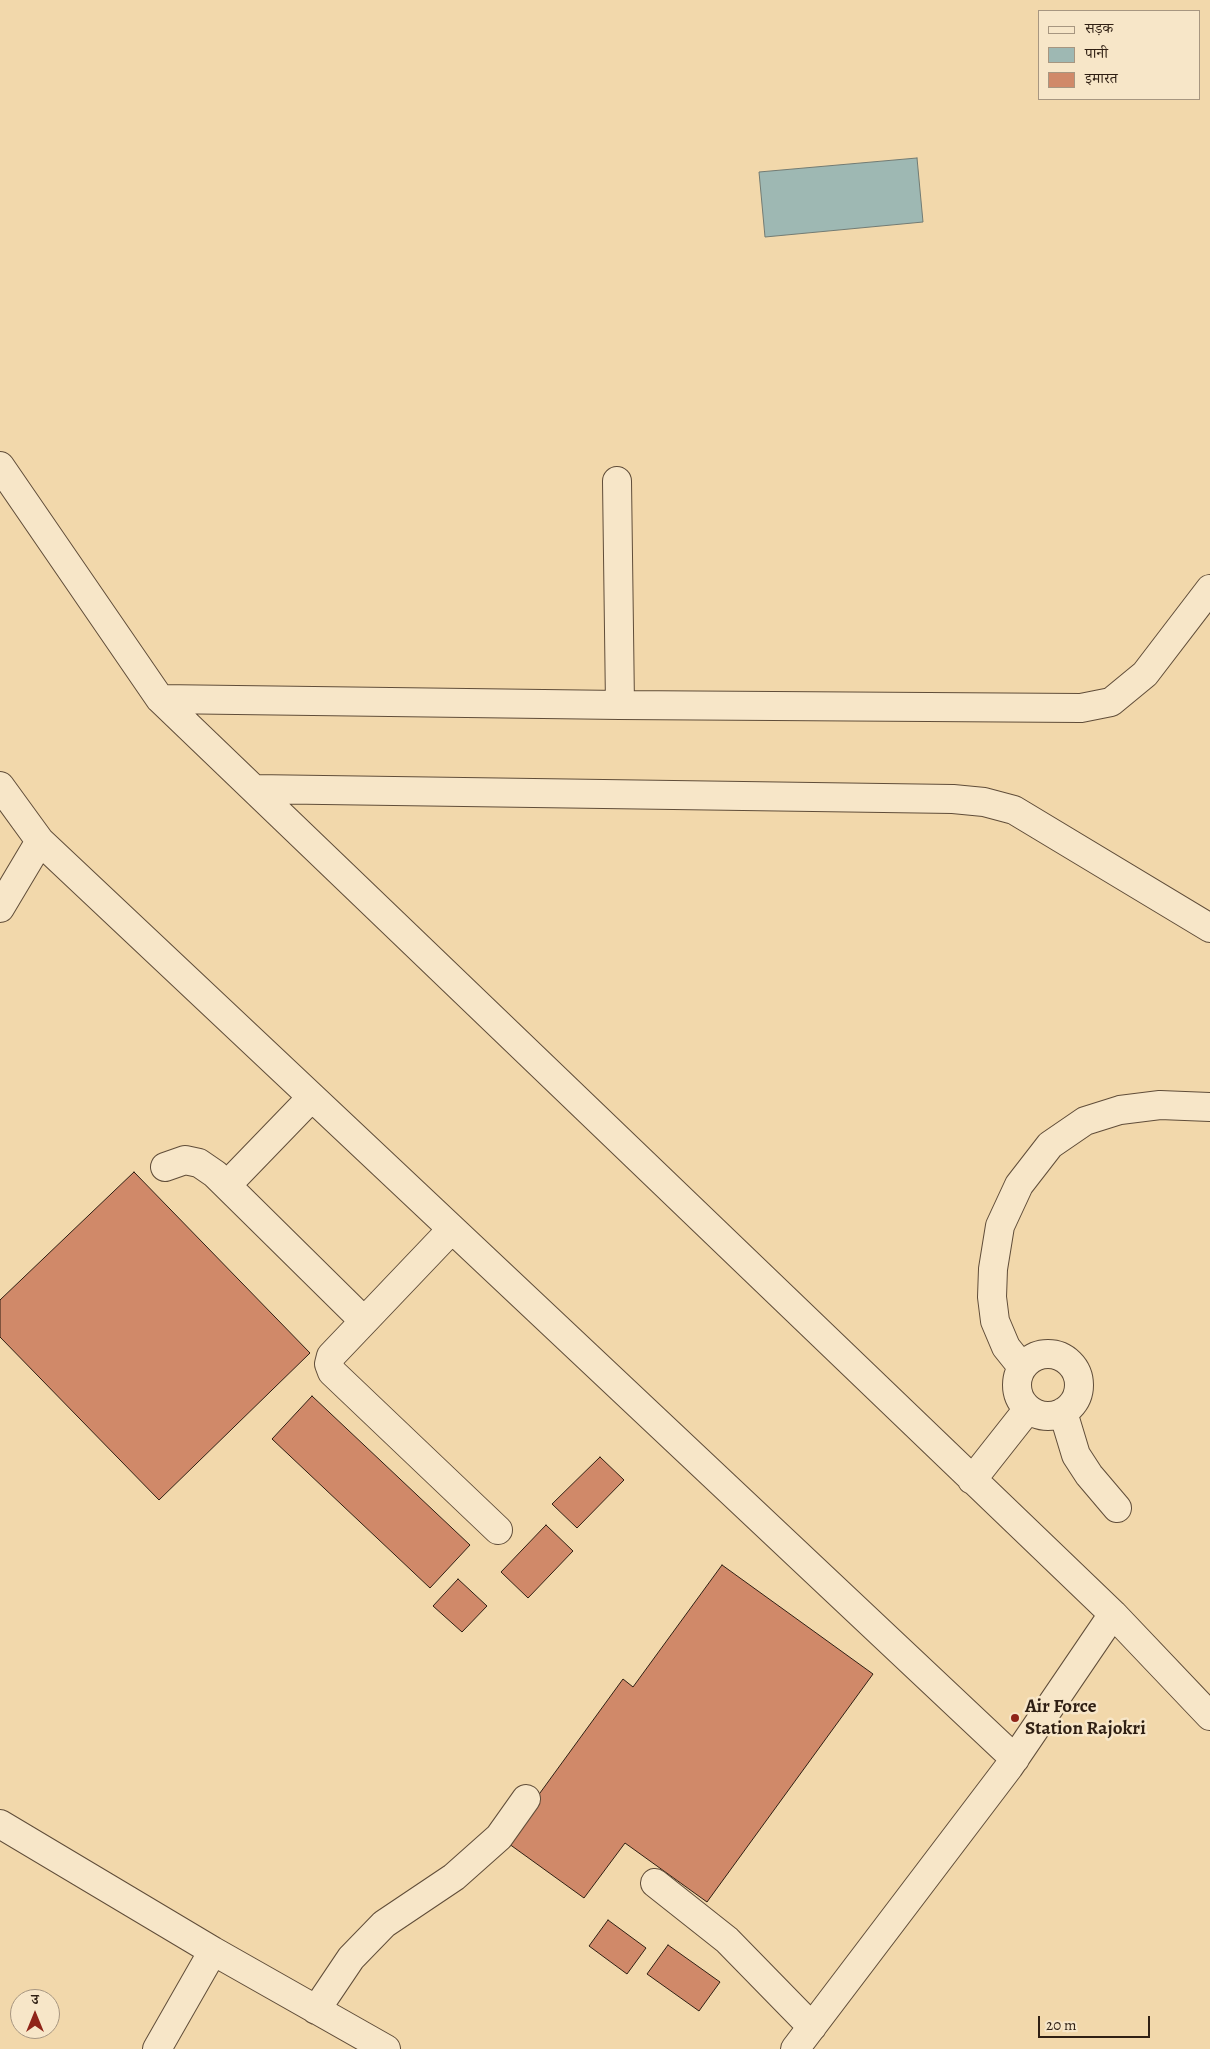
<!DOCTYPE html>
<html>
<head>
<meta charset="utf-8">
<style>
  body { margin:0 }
  #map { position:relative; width:1210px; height:2049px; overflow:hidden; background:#f2d8ab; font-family:Alegreya,"Noto Serif Devanagari",serif }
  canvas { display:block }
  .legend { position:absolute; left:1038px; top:10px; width:162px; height:90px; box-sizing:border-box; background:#f7e6c8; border:1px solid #a79680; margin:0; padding:6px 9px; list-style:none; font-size:15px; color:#2f1f13 }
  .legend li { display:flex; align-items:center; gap:10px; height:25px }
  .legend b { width:25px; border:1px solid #a79680 }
  .north { position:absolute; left:10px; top:1989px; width:50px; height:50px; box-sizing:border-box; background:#f7e6c8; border:1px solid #a79680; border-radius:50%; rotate:0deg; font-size:14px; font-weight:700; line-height:20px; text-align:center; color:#2f1f13 }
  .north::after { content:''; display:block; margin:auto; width:18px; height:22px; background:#8f2418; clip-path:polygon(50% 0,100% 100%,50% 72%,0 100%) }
  .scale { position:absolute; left:1038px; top:2016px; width:112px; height:22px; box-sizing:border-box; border:2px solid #2f1f13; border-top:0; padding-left:6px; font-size:15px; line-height:18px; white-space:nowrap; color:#2f1f13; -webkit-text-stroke:4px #f7e6c8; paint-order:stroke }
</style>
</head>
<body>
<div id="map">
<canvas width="1210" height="2049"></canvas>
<ul class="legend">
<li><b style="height:6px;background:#f7e6c8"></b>सड़क</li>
<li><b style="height:14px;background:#9eb8b3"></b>पानी</li>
<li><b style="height:14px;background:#d08969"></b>इमारत</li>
</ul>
<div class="north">उ</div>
<div class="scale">20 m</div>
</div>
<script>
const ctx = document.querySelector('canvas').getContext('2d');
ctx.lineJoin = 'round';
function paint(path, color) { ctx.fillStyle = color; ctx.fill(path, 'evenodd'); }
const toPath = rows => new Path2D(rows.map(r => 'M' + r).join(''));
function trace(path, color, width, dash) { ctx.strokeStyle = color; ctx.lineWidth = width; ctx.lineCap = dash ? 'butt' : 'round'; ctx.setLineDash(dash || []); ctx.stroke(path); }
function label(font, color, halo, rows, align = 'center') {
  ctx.font = font + ' Alegreya,serif'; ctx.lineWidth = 5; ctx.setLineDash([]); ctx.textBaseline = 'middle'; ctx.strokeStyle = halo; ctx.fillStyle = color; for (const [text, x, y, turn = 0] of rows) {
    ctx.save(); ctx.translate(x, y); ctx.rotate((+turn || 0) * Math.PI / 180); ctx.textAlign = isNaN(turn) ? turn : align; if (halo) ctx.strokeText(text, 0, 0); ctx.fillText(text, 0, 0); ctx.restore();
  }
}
const water = toPath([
  [917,158,923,222,765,237,759,172,917,158]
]);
paint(water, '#9eb8b3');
trace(water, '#727b73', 1);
const building = toPath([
  [134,1172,310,1353,159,1500,0,1337,0,1300,134,1172],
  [312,1396,470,1545,430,1588,272,1439,312,1396],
  [600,1457,624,1480,577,1528,552,1504,600,1457],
  [546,1525,573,1551,528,1598,501,1572,546,1525],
  [722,1565,873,1674,707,1902,625,1843,584,1898,505,1841,623,1679,633,1687,722,1565],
  [458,1579,487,1606,462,1632,433,1606,458,1579],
  [608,1920,646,1948,627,1974,589,1946,608,1920],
  [668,1945,720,1982,699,2011,647,1974,668,1945]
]);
paint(building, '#d08969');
trace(building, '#2f1f13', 1);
const minor = toPath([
  [0,466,160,699,1113,1614,1210,1716],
  [617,481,620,705],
  [160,699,620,705,1081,708,1111,702,1145,674,1210,589],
  [0,786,40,841,1015,1759],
  [254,789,953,799,984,802,1014,810,1210,928],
  [0,908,40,841],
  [165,1167,185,1160,199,1163,215,1174,364,1321],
  [227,1185,312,1097],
  [452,1229,331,1356,329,1364,332,1372,498,1530],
  '1017 1385a31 31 0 1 1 62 0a31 31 0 1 1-62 0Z',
  [1022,1367,1006,1347,995,1321,992,1297,993,1269,1000,1226,1019,1185,1050,1145,1085,1121,1120,1110,1160,1105,1210,1107],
  [1063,1412,1076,1455,1089,1475,1117,1508],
  [972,1480,1028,1409],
  [0,1824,213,1951,386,2049],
  [655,1883,727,1940,812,2027],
  [316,2010,351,1958,384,1924,454,1877,499,1837,526,1799],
  [157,2049,213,1951],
  [795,2049,1009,1767,1113,1614]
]);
trace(minor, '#604d39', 30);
trace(minor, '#f7e6c8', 28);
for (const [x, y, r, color] of [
  [1015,1718,5,"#8f2418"]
]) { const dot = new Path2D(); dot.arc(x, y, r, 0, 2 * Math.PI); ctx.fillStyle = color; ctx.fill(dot); trace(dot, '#f7e6c8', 2); }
label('bold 19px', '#2f1f13', '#f7e6c8', [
  ["Air Force",1025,1707],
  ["Station Rajokri",1025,1729]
], 'left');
</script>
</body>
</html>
